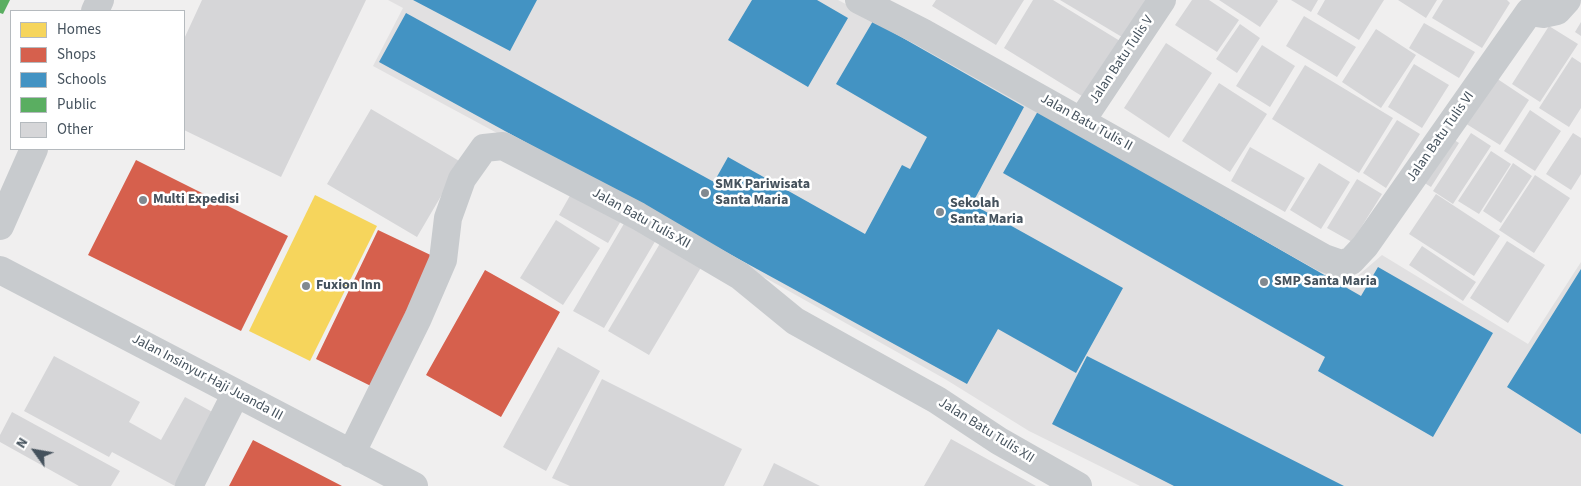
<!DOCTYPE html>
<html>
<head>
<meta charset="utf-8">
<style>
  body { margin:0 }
  #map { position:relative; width:1581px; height:486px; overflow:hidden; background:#f0efef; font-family:"Source Sans 3",sans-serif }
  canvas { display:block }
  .legend { position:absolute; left:10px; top:10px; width:175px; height:140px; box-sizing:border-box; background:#fff; border:1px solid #b5babe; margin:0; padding:6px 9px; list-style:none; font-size:15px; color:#45525d }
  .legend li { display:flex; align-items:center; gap:10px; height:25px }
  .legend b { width:25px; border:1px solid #b5babe }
  .north { position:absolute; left:10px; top:426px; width:50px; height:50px; -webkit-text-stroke:4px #fff; paint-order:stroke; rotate:302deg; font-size:14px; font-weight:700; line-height:20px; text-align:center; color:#45525d }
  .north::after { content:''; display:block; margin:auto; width:18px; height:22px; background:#45525d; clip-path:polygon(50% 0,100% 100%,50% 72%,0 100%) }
</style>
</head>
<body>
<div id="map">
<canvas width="1581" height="486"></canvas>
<ul class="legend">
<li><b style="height:14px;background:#f6d55c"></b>Homes</li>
<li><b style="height:14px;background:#d6604d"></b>Shops</li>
<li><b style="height:14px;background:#4393c3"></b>Schools</li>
<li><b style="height:14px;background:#5aae61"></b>Public</li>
<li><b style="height:14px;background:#d6d6d8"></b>Other</li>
</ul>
<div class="north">N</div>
</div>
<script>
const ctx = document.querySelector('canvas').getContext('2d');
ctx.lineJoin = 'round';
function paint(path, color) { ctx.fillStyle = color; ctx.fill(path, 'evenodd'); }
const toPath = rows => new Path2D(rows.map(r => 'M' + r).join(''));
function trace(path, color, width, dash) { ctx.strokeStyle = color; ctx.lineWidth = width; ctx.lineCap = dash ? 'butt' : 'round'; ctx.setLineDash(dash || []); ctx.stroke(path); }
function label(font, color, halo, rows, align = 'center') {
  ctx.font = font + ' "Source Sans 3",sans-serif'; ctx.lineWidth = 5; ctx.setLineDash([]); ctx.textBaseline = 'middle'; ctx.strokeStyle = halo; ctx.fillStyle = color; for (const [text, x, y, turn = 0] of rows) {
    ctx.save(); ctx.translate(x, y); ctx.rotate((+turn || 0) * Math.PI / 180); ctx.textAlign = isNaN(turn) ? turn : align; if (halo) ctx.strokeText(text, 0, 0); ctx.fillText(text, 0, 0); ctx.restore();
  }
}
paint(toPath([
  [388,0,838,0,1162,169,1353,280,1382,255,1528,344,1581,262,1581,486,1140,486,1029,431,945,379,771,281,373,66,403,8]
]), '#e1e0e1');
paint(toPath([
  [315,195,377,226,310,361,249,331]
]), '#f6d55c');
paint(toPath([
  [136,160,288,236,241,331,88,255],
  [378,230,439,259,377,389,316,359],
  [485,270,560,312,501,417,426,375],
  [253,440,342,486,229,486]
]), '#d6604d');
paint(toPath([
  [413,0,537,0,510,51],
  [752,0,817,0,848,18,808,87,728,40],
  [406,13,714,182,728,157,865,234,902,165,910,169,927,137,836,84,873,21,1024,107,972,204,1123,288,1076,373,998,329,967,384,379,62],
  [1038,111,1361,296,1378,267,1493,333,1433,437,1318,371,1325,357,1003,173],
  [1581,269,1581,434,1507,387],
  [1087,356,1344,486,1174,486,1052,424]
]), '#4393c3');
paint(toPath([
  [0,0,10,0,3,14,0,13]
]), '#5aae61');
paint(toPath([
  [202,0,366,0,281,177,184,130,184,39],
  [936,0,1024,0,996,45,932,6],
  [1033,0,1053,0,1120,41,1085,98,1004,48],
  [1060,0,1151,0,1127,40],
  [1192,0,1209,0,1239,20,1217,52,1175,25],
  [1219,0,1277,0,1278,1,1260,27],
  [1291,0,1318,0,1311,12],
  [1325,0,1384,0,1359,40,1317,14],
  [1398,0,1437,0,1426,18],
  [1443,0,1507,0,1510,3,1482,48,1432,18],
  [1304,16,1356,47,1337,77,1286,46],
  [1581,22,1581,36,1575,32],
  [1424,23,1475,52,1459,78,1409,48],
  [1240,24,1260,38,1237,73,1216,59],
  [1549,26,1578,44,1540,102,1512,84],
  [1376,29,1416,55,1381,108,1342,82],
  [1166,43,1212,73,1169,138,1124,108],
  [1262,45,1295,66,1270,107,1236,86],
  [1572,57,1581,63,1581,108,1569,127,1539,108],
  [1414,64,1449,85,1422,128,1388,107],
  [1305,65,1393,118,1359,173,1272,119],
  [1490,74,1529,100,1500,145,1460,120],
  [1219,83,1267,114,1230,172,1182,141],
  [371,109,461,162,417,237,327,184],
  [1530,110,1561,131,1535,171,1504,151],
  [1397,120,1420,134,1386,188,1363,173],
  [1443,133,1459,143,1431,187,1415,177],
  [1471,133,1491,146,1453,204,1433,191],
  [1573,133,1581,138,1581,174,1571,190,1546,174],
  [1250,147,1305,178,1285,212,1231,181],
  [1491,151,1511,164,1479,214,1458,201],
  [1319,163,1350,182,1321,229,1290,210],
  [1513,163,1532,176,1501,223,1483,211],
  [1535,175,1570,198,1534,253,1499,230],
  [1357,179,1382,194,1352,242,1327,228],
  [576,185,625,214,608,243,559,215],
  [1436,194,1500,236,1474,276,1409,234],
  [629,215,660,233,604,328,573,311],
  [556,220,600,248,563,305,520,278],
  [665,235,706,259,649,355,608,331],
  [1507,241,1545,265,1508,323,1470,298],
  [1422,246,1476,282,1463,301,1409,265],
  [558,347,600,371,546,471,503,447],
  [54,356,140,402,129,422,161,440,185,397,216,414,180,486,175,486,112,452,109,457,24,411],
  [602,379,742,449,724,486,570,486,552,478],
  [12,412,120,471,111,486,79,486,0,442,0,435],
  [951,439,1036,486,924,486],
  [774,463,820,486,763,486]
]), '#d6d6d8');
trace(toPath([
  [859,0,922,32,1324,258,1341,264,1351,261,1365,246,1529,12,1543,14,1557,11,1567,0],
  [95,11,100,0],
  [1082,120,1162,0],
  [0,226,34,149],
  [0,270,414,486],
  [351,454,418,318,443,260,448,218,462,179,484,148,503,146,638,216,740,276,795,321,937,400,999,441,1078,486],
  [189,486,236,393]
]), '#c8cbce', 28);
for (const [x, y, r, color] of [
  [705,193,5,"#818990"],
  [143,200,5,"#818990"],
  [940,212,5,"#818990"],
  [1264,282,5,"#818990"],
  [306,286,5,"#818990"]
]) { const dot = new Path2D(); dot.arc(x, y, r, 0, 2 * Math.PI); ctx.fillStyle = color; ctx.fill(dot); trace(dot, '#fff', 2); }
label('14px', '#45525d', '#fff', [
  ["Jalan Batu Tulis V",1122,60,-56],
  ["Jalan Batu Tulis II",1086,123,29],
  ["Jalan Batu Tulis VI",1441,137,-55],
  ["Jalan Batu Tulis XII",641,219,29],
  ["Jalan Insinyur Haji Juanda III",207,378,28],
  ["Jalan Batu Tulis XII",986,431,32]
]);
label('bold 14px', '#45525d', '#fff', [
  ["SMK Pariwisata",715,185],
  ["Santa Maria",715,201],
  ["Multi Expedisi",153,200],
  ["Sekolah",950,204],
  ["Santa Maria",950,220],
  ["SMP Santa Maria",1274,282],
  ["Fuxion Inn",316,286]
], 'left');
</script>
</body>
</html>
